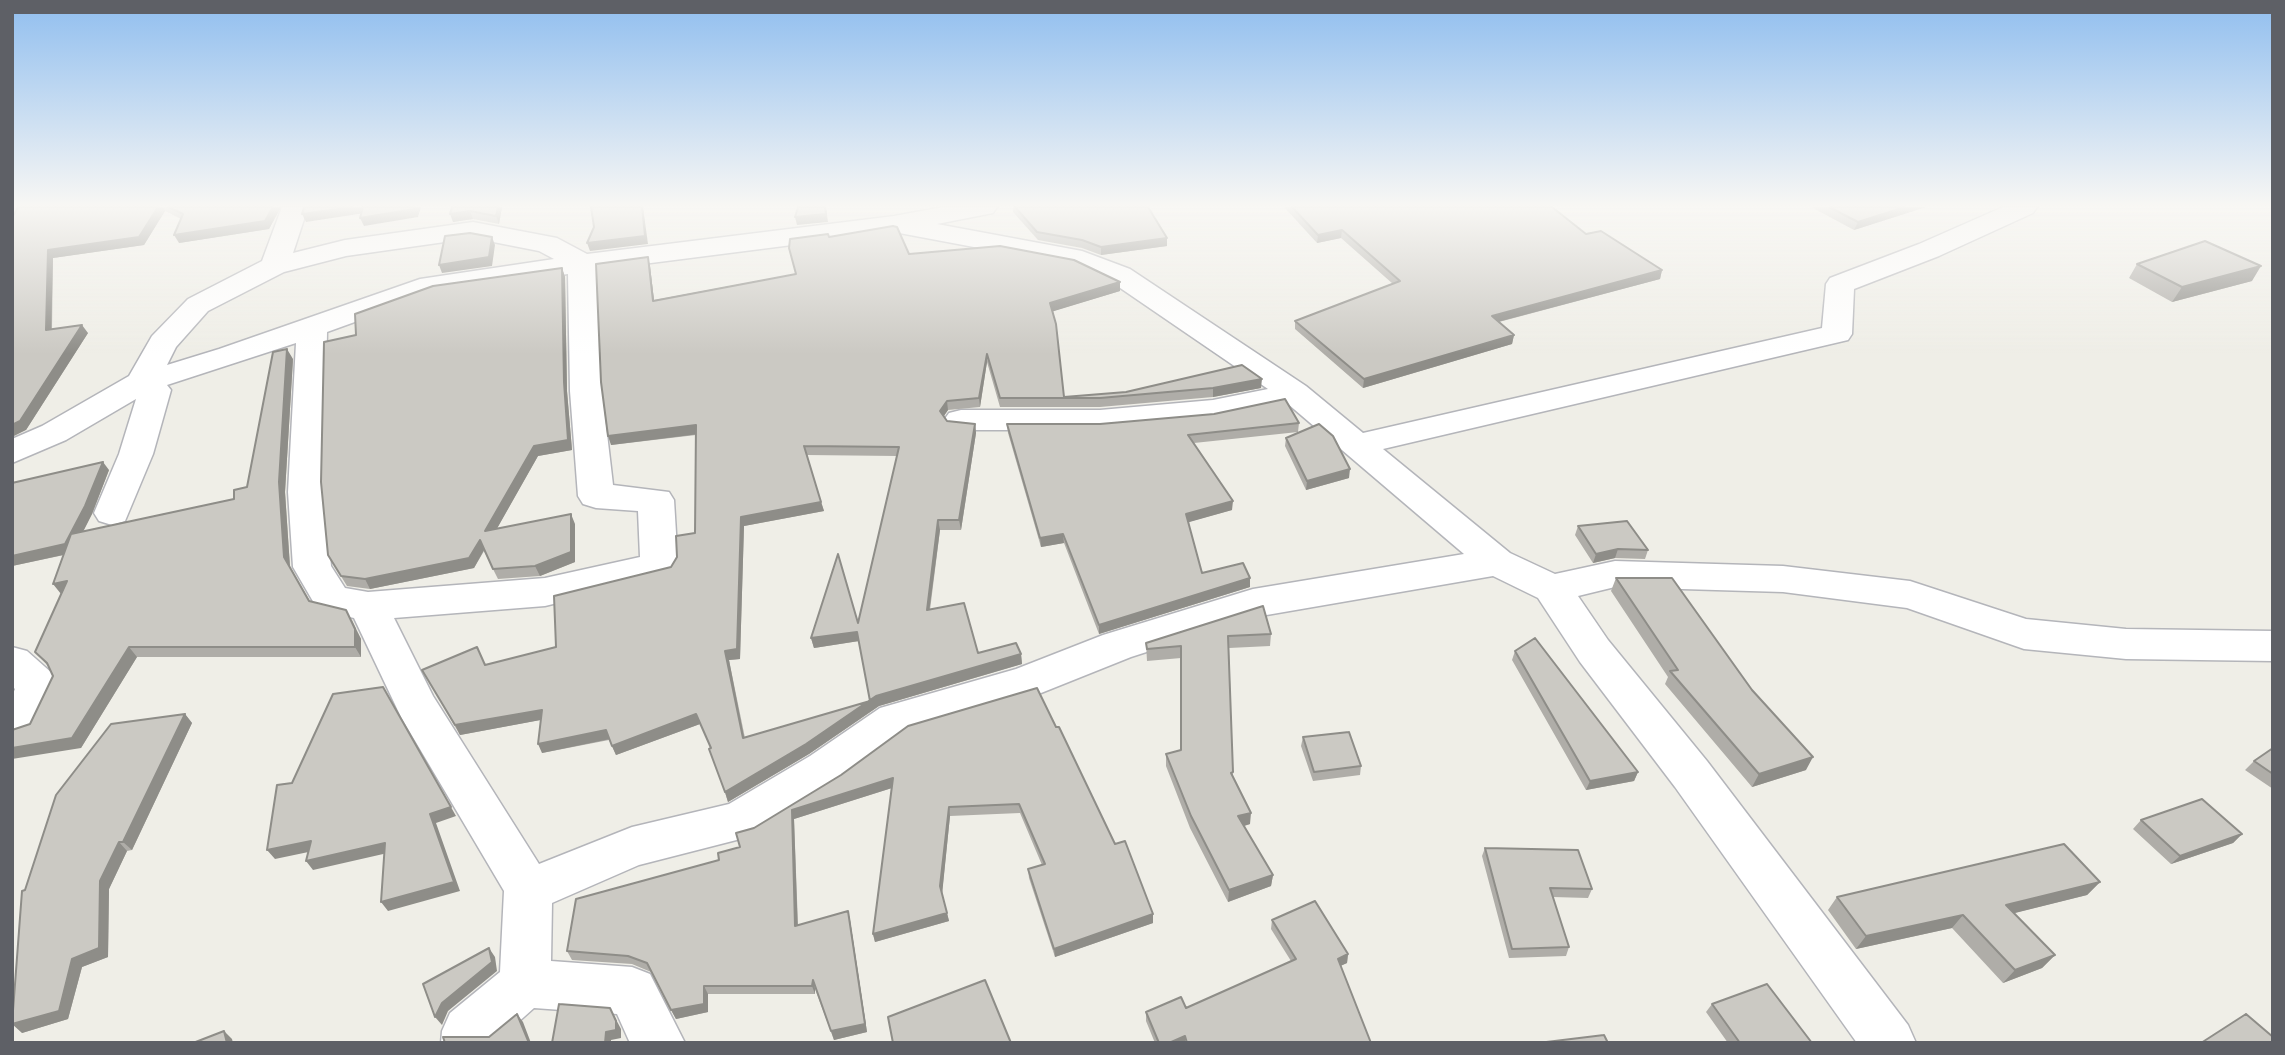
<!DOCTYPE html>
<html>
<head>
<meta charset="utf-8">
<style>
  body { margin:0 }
  #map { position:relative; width:2285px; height:1055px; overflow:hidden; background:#efeee7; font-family:"Asap Condensed",sans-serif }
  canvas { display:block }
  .frame { position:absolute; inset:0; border:14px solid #5e6066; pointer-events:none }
</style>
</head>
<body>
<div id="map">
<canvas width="2285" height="1055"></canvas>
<div class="frame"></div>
</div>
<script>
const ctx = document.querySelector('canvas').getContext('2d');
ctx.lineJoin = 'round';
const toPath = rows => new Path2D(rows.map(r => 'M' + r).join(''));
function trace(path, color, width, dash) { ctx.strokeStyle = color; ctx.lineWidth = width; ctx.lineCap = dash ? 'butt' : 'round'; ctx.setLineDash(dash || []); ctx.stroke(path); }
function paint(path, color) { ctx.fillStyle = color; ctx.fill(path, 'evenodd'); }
const street = toPath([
  [282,207,308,207,293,253,345,240,473,222,557,238,587,254,894,216,943,207,997,207,993,213,937,224,1082,251,1130,269,1306,386,1363,433,1822,328,1826,284,1830,278,1919,244,2003,207,2037,207,2033,213,1939,256,1854,289,1852,334,1848,340,1383,449,1510,553,1555,574,1615,561,1783,566,1910,581,2026,619,2126,629,2273,631,2273,661,2126,659,2024,649,1907,608,1783,592,1615,587,1578,596,1608,640,1707,761,1908,1025,1916,1043,1857,1043,1675,787,1580,662,1538,598,1493,576,1255,617,1131,657,1041,693,909,733,842,782,756,835,639,865,552,903,551,961,632,967,650,974,685,1043,630,1043,617,1014,534,1008,495,1043,441,1043,442,1031,450,1013,500,972,504,891,401,717,354,618,318,610,293,567,288,492,296,343,167,385,171,390,153,454,125,521,112,525,99,521,94,513,119,454,136,399,66,440,12,463,12,439,42,426,129,376,152,336,188,299,262,261,282,207],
  [894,232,1075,266,1110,281,1268,389,1213,400,1100,410,961,410,949,413,944,420,949,427,961,430,1100,430,1213,420,1288,404,1464,554,1253,589,1103,635,1016,669,880,708,810,756,729,804,632,827,539,864,433,696,394,618,545,606,672,575,678,566,674,500,669,492,613,485,602,391,596,270,894,232],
  [473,238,539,251,554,259,420,279,219,349,167,365,176,347,208,311,284,272,346,256,473,238],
  [568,274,570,391,578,496,583,504,596,508,638,511,640,557,545,578,368,592,345,588,331,566,324,492,327,332,435,293,568,274],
  [12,647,27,651,53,674,59,685,38,732,12,743,12,696,15,689,12,686,12,647]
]);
trace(street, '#b4b5ba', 3);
paint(street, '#fff');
paint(toPath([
  [18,207,281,207,269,229,179,243,181,219,165,211,144,245,53,258,52,329,88,333,26,430],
  [452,207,502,207,499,224,473,219,453,222],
  [1013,207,1148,207,1167,246,1101,255,1082,248,1038,240,1013,212],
  [1284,207,1552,207,1586,234,1662,270,1660,279,1499,322,1514,335,1512,344,1363,388,1295,329,1295,321,1393,284,1341,238,1317,243],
  [1811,207,1926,207,1854,230],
  [829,237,909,254,1120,291,1053,311,1064,397,1126,392,1242,365,1261,388,1213,397,1100,407,1000,407,987,362,980,407,948,410,944,416,947,421,975,424,976,433,961,530,940,530,930,610,978,653,1021,654,1022,664,879,706,809,754,728,802,711,748,700,724,616,755,609,740,542,753,540,720,460,735,422,670,486,665,556,647,671,567,695,533,696,435,611,445,650,266,654,300,795,274],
  [807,455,897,456,858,623,811,638,814,648,859,641,870,701,745,738,729,660,740,659,744,526,824,511],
  [2137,264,2252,281,2172,302,2129,278],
  [562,268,565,277,567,391,572,450,538,456,497,528,575,524,575,562,540,576,498,579,484,551,474,568,370,589,347,586,328,555,356,335],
  [293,359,285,492,290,567,310,601,352,620,361,639,361,657,137,657,81,748,30,724,53,676,48,666,35,652,61,594,64,555,12,566,12,483,109,470,92,514,83,532,234,499,247,487],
  [1299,423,1298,432,1194,443,1232,510,1188,522,1202,573,1250,587,1099,634,1064,543,1041,547,1008,433,1007,424],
  [1286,438,1349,478,1306,490,1285,446],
  [1578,526,1648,550,1645,559,1615,558,1593,563,1575,535],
  [1616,578,1806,770,1752,787,1665,684,1668,677,1611,591],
  [1263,606,1271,634,1270,646,1229,648,1233,777,1250,824,1244,826,1273,875,1271,886,1228,902,1190,828,1166,766,1166,754,1181,750,1181,658,1147,661,1146,643],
  [1515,651,1638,772,1634,781,1586,790,1512,660],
  [185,714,192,723,132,850,127,851,109,889,108,957,82,967,68,1019,22,1033,25,890],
  [908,726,1115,844,1153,914,1153,923,1055,957,1029,878,1028,869,1042,865,1020,813,950,816,942,893,949,921,875,942,873,934,892,788,794,819,798,925,848,911,850,920,867,1032,834,1040,815,989,815,994,708,994,708,1012,676,1019,651,972,632,964,572,960,567,951,740,847,754,828,841,775],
  [1303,737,1361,766,1360,775,1313,781,1301,746],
  [2273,748,2273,789,2245,770,2254,761],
  [2141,820,2242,834,2233,843,2171,864,2133,829],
  [1485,848,1592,889,1588,898,1553,897,1569,947,1566,956,1509,958,1482,856],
  [2100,882,2087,895,2014,913,2055,955,2042,968,2003,983,1952,928,1856,949,1828,910,1837,897],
  [1272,920,1348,954,1347,963,1340,966,1371,1043,1155,1043,1146,1021,1146,1012,1186,1008,1291,961,1271,929],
  [1712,1004,1812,1043,1728,1043,1706,1012]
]), '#afada8');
paint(toPath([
  [158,207,163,207,165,211,144,245,53,258,51,339,46,330,48,250],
  [273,207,281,207,269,229,179,243,174,235],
  [353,207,367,207,365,213,306,222,302,214],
  [415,207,421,207,418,217,364,226,360,218],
  [498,207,502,207,499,224,496,216],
  [642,207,643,207,648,244,590,251,587,243],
  [826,207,828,222,797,225,795,217],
  [1905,207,1926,207,1854,230,1858,222],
  [470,211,473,219,453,222,450,214],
  [1342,230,1341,238,1317,243,1318,235],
  [492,237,495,245,492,266,442,273,439,265],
  [1167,238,1167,246,1101,255,1101,247],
  [648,257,650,266,655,309,653,301],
  [2261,266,2252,281,2172,302,2182,287],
  [562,268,565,277,567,391,572,450,538,456,490,541,485,531,564,382],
  [1662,270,1660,279,1490,324,1492,316],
  [1120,282,1120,291,1051,312,1050,303],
  [82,325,88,333,26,430,12,437,12,425],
  [1514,335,1512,344,1363,388,1364,379],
  [287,349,293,359,285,492,290,567,284,557,279,482],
  [987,354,987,362,980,407,979,398],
  [1262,379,1261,388,1213,397,1213,388],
  [947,401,948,410,941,420,940,411],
  [975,424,976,433,961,530,959,520],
  [696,425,699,434,611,445,608,436],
  [103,462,109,470,92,514,72,553,12,566,12,556],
  [1350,469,1349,478,1306,490,1307,481],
  [1233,501,1232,510,1186,523,1186,514],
  [821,502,824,511,744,526,740,659,729,660,746,748,743,738,725,651,741,517],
  [571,514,575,524,575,562,540,576,535,566],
  [938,520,940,530,928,620,927,610],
  [1063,534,1064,543,1041,547,1040,538],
  [480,540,484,550,474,568,370,589,365,579],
  [1618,549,1615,558,1593,563,1596,554],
  [1250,578,1250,587,1099,634,1099,625],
  [67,581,61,594,53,584],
  [346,610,361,639,361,657,355,647],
  [857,632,859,641,814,648,811,638],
  [129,647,137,657,81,748,12,759,12,748],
  [1021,654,1022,664,879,706,809,754,728,802,725,792,876,696],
  [383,687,456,816,436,823,460,891,388,911,381,902,430,814],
  [542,710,546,719,460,735,455,725],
  [185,714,192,723,132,850,123,842],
  [696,714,700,724,616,755,612,746],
  [606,730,610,739,542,753,538,744],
  [1813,757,1806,770,1752,787,1759,774],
  [1638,772,1634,781,1586,790,1590,781],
  [893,778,895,787,794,819,798,935,795,926,792,810],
  [949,807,950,816,942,895,940,886],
  [1251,813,1250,824,1237,828,1238,816],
  [2242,834,2233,843,2171,864,2180,856],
  [311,841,318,850,275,859,267,850],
  [119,842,127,851,109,889,108,957,82,967,68,1019,22,1033,12,1024,72,959,100,881],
  [385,843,392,852,313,870,306,861],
  [1273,875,1271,886,1228,902,1229,890],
  [2100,882,2087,895,1995,918,2006,905],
  [848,911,850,920,867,1032,834,1040,831,1031],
  [947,913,949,921,875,942,873,934],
  [1153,914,1153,923,1055,957,1054,949],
  [1963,915,1952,928,1856,949,1866,936],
  [489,948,495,957,497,971,448,1011,442,1025,435,1017,442,1003],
  [1348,954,1347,963,1336,968,1338,959],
  [2055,955,2042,968,2003,983,2015,970],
  [813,980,815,989,815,994,812,986],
  [704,986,708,994,708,1012,676,1019,671,1010],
  [610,1008,621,1029,621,1038,611,1040,611,1043,605,1043,606,1032],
  [517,1014,523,1022,531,1043,529,1043],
  [224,1031,232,1039,233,1043,227,1043],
  [1185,1036,1185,1043,1169,1043]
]), '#8e8d88');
const building = toPath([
  [18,207,158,207,139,237,48,250,46,330,82,325,20,421,12,425,12,218,18,207],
  [168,207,273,207,265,221,174,235,183,214,168,207],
  [304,207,353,207,302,214,304,207],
  [363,207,415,207,415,209,360,218,363,207],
  [452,207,498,207,496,216,470,211,450,214,452,207],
  [591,207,642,207,645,236,587,243,594,227,591,207],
  [798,207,825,207,826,214,795,217,798,207],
  [1015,207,1148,207,1167,238,1101,247,1082,240,1037,232,1015,207],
  [1292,207,1552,207,1586,234,1601,231,1662,270,1492,316,1514,335,1364,379,1295,321,1400,281,1342,230,1318,235,1292,207],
  [1829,207,1905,207,1858,222,1829,207],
  [893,226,897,227,909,254,1000,246,1074,260,1120,282,1050,303,1056,324,1064,397,1126,392,1242,365,1262,379,1213,388,1100,398,1000,398,987,354,979,398,947,401,940,411,947,421,975,424,959,520,938,520,927,610,964,603,978,653,1016,643,1021,654,876,696,806,744,725,792,709,749,711,748,696,714,612,746,606,730,538,744,542,710,455,725,422,670,477,647,485,665,556,647,554,596,671,567,677,557,676,536,695,533,696,425,608,436,601,382,596,264,648,257,653,301,796,274,789,248,790,239,828,234,829,237,893,226],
  [804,446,899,447,858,623,838,554,811,638,857,632,870,701,743,738,725,651,737,649,741,517,821,502,804,446],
  [470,233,492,237,489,257,439,265,445,236,470,233],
  [2205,241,2261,266,2182,287,2137,264,2205,241],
  [562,268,564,382,568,440,534,446,485,531,571,514,571,552,535,566,493,569,480,540,469,558,365,579,341,576,328,555,321,482,324,342,356,335,355,314,433,286,562,268],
  [287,349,279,482,284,557,309,601,346,610,355,629,355,647,129,647,72,738,12,748,12,730,30,724,53,676,47,663,35,652,67,581,53,584,71,534,234,499,234,490,247,487,273,352,287,349],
  [1285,399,1299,423,1188,435,1233,501,1186,514,1202,573,1243,563,1250,578,1099,625,1063,534,1040,538,1007,424,1100,424,1214,414,1285,399],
  [1319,424,1333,436,1350,469,1307,481,1286,438,1319,424],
  [103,462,85,506,65,544,12,556,12,483,103,462],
  [1627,521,1648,550,1618,549,1596,554,1578,526,1627,521],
  [1616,578,1672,578,1752,690,1813,757,1759,774,1670,671,1678,670,1616,578],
  [1263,606,1271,634,1228,636,1233,772,1231,773,1251,813,1238,816,1273,875,1229,890,1191,816,1166,754,1181,750,1181,646,1147,649,1146,643,1263,606],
  [1535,638,1638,772,1590,781,1515,651,1535,638],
  [383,687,451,807,430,814,454,882,381,902,385,843,306,861,311,841,267,850,277,785,292,783,333,694,383,687],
  [1037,688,1056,727,1059,727,1115,844,1125,841,1153,914,1054,949,1028,869,1045,864,1019,804,949,807,940,886,947,913,873,934,893,778,792,810,795,926,848,911,865,1024,831,1031,813,980,812,986,704,986,704,1004,671,1010,647,963,628,956,567,951,576,899,719,860,718,853,740,847,736,833,754,828,841,775,908,726,1037,688],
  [185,714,123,842,119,842,100,881,99,948,72,959,59,1011,12,1024,22,891,25,890,56,795,111,724,185,714],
  [1349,732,1361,766,1314,772,1303,737,1349,732],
  [2273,748,2273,774,2254,761,2273,748],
  [2202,799,2242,834,2180,856,2141,820,2202,799],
  [2064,844,2100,882,2006,905,2055,955,2015,970,1963,915,1866,936,1837,897,2064,844],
  [1485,848,1578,850,1592,889,1550,888,1569,947,1512,949,1485,848],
  [1315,901,1348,954,1338,959,1371,1043,1187,1043,1185,1036,1169,1043,1159,1043,1146,1012,1181,997,1186,1008,1296,959,1272,920,1315,901],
  [489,948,492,962,442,1003,435,1017,423,984,489,948],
  [985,980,1011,1043,893,1043,888,1017,985,980],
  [1767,984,1812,1043,1740,1043,1712,1004,1767,984],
  [559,1004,610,1008,616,1021,616,1030,606,1032,605,1043,552,1043,559,1004],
  [517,1014,529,1043,445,1043,443,1037,489,1037,517,1014],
  [2246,1014,2273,1037,2273,1043,2201,1043,2246,1014],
  [224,1031,227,1043,193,1043,224,1031],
  [1604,1035,1608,1043,1538,1043,1604,1035]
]);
paint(building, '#cbc9c3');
trace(building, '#8e8d88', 2);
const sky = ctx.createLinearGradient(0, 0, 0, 354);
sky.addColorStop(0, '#90beef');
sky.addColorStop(0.58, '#f8f7f4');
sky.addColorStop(1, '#f8f7f400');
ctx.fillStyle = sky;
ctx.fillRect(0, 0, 2285, 354);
</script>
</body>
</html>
